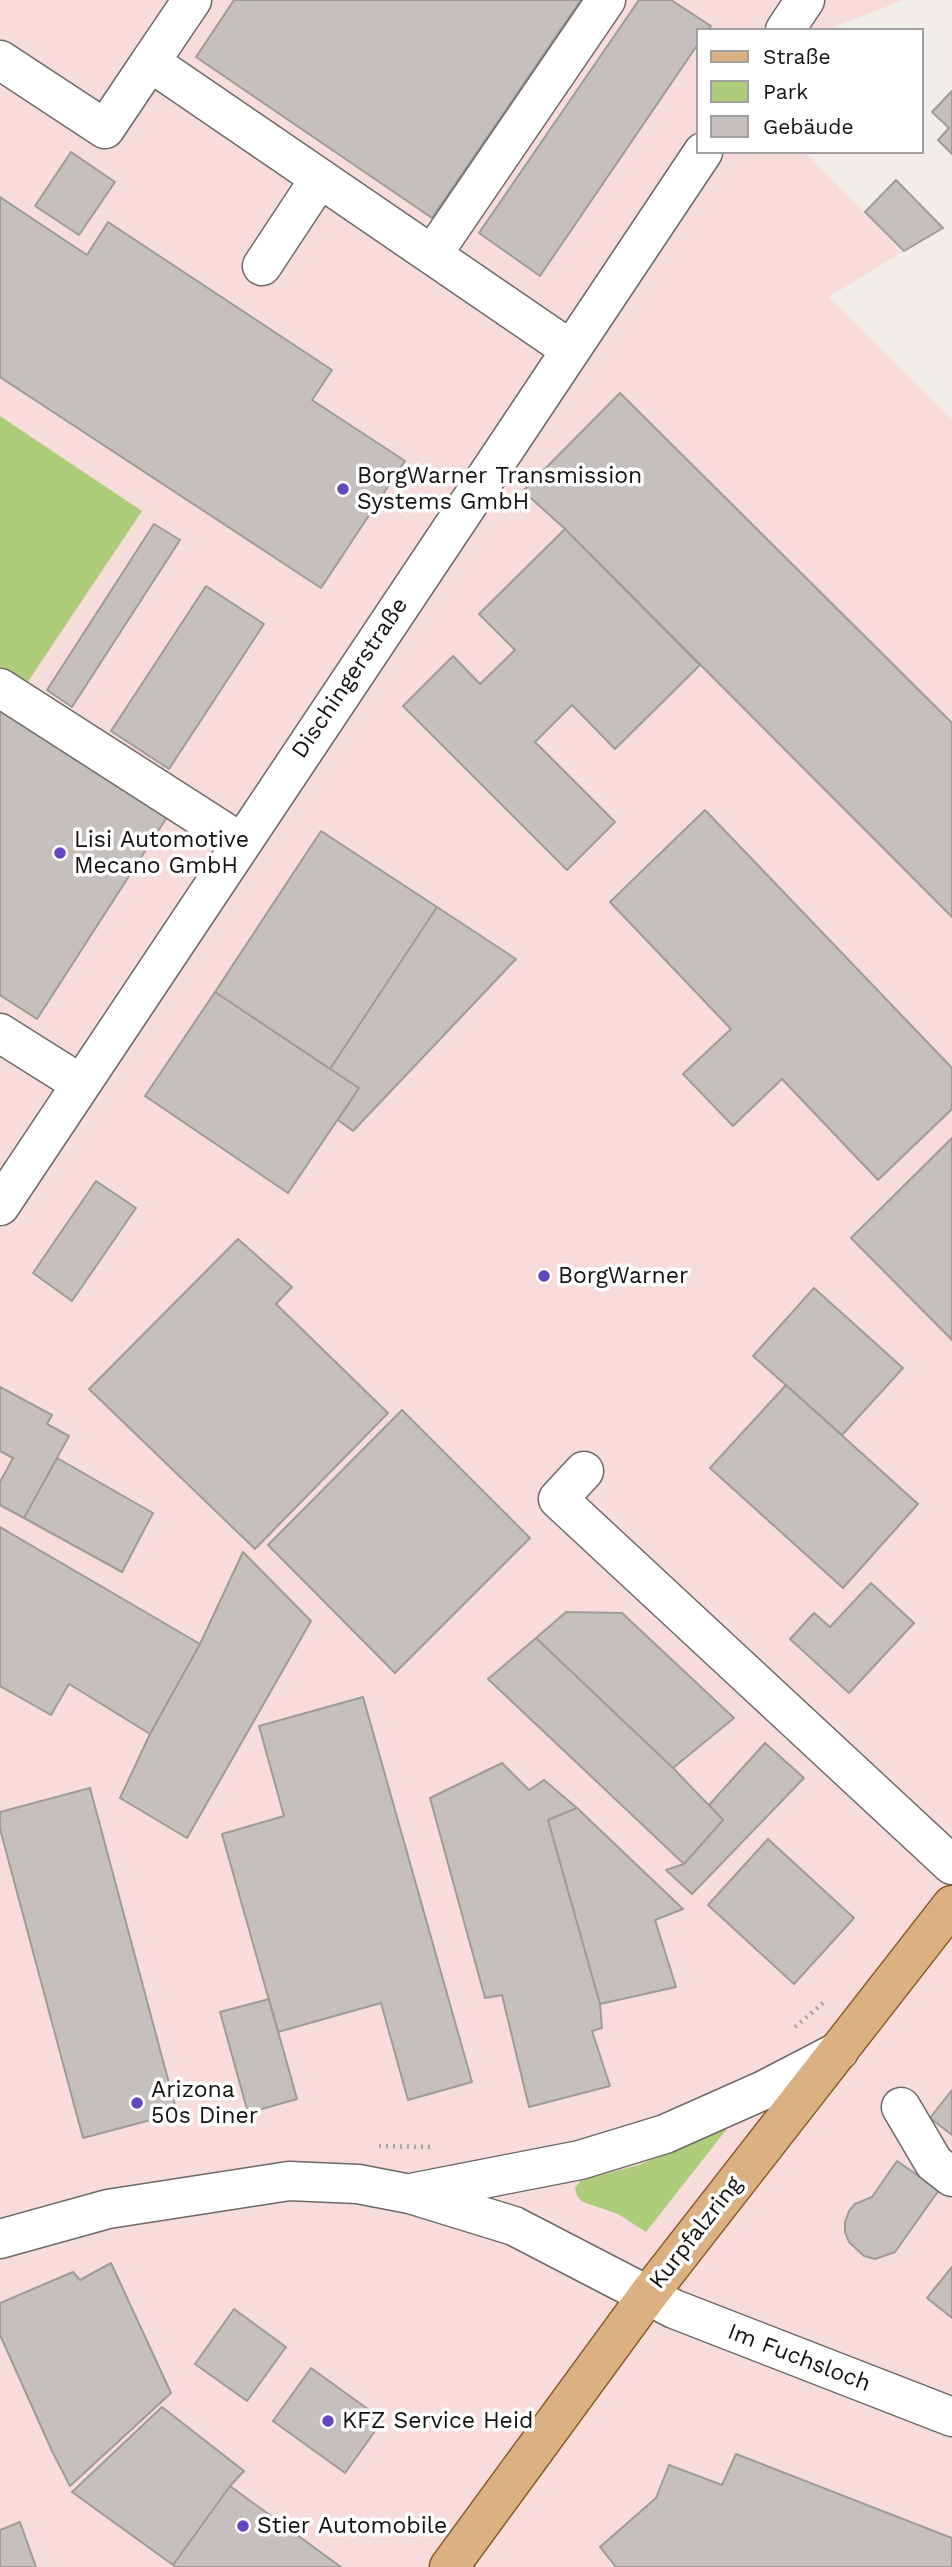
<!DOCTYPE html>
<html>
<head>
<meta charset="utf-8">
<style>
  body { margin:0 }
  #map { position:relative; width:952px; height:2567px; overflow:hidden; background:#f1ede9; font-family:"Work Sans",sans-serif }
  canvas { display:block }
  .legend { position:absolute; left:696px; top:28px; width:228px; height:126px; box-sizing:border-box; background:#fff; border:2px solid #a1a0a0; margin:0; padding:9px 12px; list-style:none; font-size:21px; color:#141211 }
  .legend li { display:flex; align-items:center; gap:14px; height:35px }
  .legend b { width:35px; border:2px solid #a1a0a0 }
</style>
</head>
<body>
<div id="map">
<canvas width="952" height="2567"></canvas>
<ul class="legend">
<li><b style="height:9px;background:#dcb182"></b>Straße</li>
<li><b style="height:19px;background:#aecd7a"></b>Park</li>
<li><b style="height:19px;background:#c5c0bd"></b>Gebäude</li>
</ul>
</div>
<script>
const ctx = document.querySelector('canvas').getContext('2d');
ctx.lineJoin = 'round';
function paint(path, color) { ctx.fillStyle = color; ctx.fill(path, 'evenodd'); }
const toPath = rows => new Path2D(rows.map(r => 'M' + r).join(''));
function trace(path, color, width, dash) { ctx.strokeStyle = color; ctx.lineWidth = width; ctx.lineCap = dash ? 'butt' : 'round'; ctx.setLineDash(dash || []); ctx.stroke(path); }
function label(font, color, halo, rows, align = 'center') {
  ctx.font = font + ' "Work Sans",sans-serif'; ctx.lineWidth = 7; ctx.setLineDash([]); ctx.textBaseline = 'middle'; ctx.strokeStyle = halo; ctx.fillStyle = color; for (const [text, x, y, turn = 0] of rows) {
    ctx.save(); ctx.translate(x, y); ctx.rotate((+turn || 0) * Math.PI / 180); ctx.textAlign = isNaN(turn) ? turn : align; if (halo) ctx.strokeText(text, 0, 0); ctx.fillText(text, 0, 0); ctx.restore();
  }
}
paint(toPath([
  [0,0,904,0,825,30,698,30,698,152,805,152,902,252,829,297,952,419,952,2567,0,2567]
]), '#f7dcdb');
paint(toPath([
  [0,416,142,511,23,689,0,674],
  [730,2125,646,2232,618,2214,583,2202,577,2196,575,2188,581,2180,639,2165]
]), '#aecd7a');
const building = toPath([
  [234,0,581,0,432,218,196,57,234,0],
  [639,0,671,0,711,26,708,30,698,30,698,44,540,276,479,233,639,0],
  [952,91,952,154,938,140,949,128,932,112,952,91],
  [71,152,115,182,79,235,35,206,71,152],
  [896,180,943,228,904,251,865,212,896,180],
  [0,197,87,255,108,222,332,370,312,400,405,461,321,588,0,377,0,197],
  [620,393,952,723,952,917,565,529,523,491,620,393],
  [154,524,180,540,72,707,47,690,154,524],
  [565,529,700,665,615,749,572,705,535,742,615,822,567,870,403,706,453,656,480,684,515,650,479,614,565,529],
  [206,586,264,624,169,769,111,731,206,586],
  [0,704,169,814,37,1019,0,995,0,704],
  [705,810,952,1068,952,1109,878,1180,782,1079,733,1126,683,1074,731,1029,610,902,705,810],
  [321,831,437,907,330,1069,215,992,321,831],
  [437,907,516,959,353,1131,338,1120,359,1088,330,1069,437,907],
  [215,992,359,1088,288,1193,145,1096,215,992],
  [952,1138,952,1340,851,1238,952,1138],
  [96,1181,136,1208,72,1301,33,1273,96,1181],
  [238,1239,292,1287,276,1304,388,1413,255,1549,89,1389,238,1239],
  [814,1288,903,1368,842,1435,753,1356,814,1288],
  [786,1385,918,1504,843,1588,710,1468,786,1385],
  [0,1387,52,1415,47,1424,69,1436,24,1518,0,1505,0,1482,13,1458,0,1451,0,1387],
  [402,1410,530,1538,395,1673,268,1545,402,1410],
  [57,1458,153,1513,122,1572,24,1518,57,1458],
  [0,1527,200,1644,150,1734,69,1684,51,1715,0,1686,0,1527],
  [243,1552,311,1621,187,1838,120,1798,150,1734,200,1644,243,1552],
  [871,1583,914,1623,849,1693,790,1639,814,1613,830,1627,871,1583],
  [566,1612,622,1613,734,1718,673,1768,536,1638,566,1612],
  [536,1638,673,1768,723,1820,684,1864,488,1679,536,1638],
  [363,1697,472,2082,408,2100,381,2003,278,2032,222,1834,284,1816,259,1726,363,1697],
  [765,1743,804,1778,692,1894,666,1870,684,1864,723,1820,709,1805,765,1743],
  [502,1763,529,1790,544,1780,577,1808,548,1820,600,2004,602,2028,592,2031,610,2086,529,2107,502,1995,485,1998,430,1798,502,1763],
  [90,1788,177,2113,83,2138,0,1829,0,1812,90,1788],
  [577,1808,683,1909,655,1920,676,1987,600,2004,548,1820,577,1808],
  [768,1839,854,1918,794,1984,708,1905,768,1839],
  [269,1999,297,2099,248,2113,220,2012,269,1999],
  [952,2090,952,2135,930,2118,952,2090],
  [897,2161,939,2190,895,2252,875,2259,864,2256,849,2242,845,2232,845,2222,849,2211,855,2204,872,2197,897,2161],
  [111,2263,171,2393,70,2486,52,2451,0,2335,0,2303,73,2272,80,2280,111,2263],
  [952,2267,952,2318,927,2298,952,2267],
  [234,2309,286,2347,247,2401,195,2364,234,2309],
  [311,2368,383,2420,345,2473,273,2421,311,2368],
  [162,2407,244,2471,230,2486,173,2565,72,2492,162,2407],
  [736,2454,952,2538,952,2567,616,2567,600,2547,656,2498,669,2465,722,2485,736,2454],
  [230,2486,341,2567,176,2567,173,2565,230,2486],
  [20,2522,36,2567,0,2567,0,2530,20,2522]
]);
paint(building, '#c5c0bd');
trace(building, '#9f9b97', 2);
const minor = toPath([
  [192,0,150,62,571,350],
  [785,30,805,0],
  [0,60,105,129,150,62],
  [432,255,606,0],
  [262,266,320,178],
  [0,688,240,842],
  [0,1033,81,1084],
  [0,1206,703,152],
  [584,1471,558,1499,952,1865],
  [901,2107,934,2163,952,2177],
  [416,2192,580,2160,665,2134,764,2090,839,2051],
  [0,2239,108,2209,289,2181,358,2184,410,2194,514,2226,674,2309,952,2417]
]);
const major = toPath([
  [449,2567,648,2295,952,1905]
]);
trace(minor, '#6d6965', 41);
trace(major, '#875824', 41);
trace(toPath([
  [795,2027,823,2003],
  [379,2146,434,2147]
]), '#a6a3a0', 4.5, [2, 5]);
trace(minor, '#fff', 38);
trace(major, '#dcb182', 38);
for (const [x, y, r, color] of [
  [343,489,7,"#6247bf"],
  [60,853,7,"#6247bf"],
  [544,1276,7,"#6247bf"],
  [137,2103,7,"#6247bf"],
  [328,2421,7,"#6247bf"],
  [243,2526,7,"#6247bf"]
]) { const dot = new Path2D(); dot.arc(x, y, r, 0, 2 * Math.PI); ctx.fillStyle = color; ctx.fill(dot); trace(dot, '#fff', 2.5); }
label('23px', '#141211', '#fff', [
  ["BorgWarner Transmission",357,476],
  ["Systems GmbH",357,502],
  ["Lisi Automotive",74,840],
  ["Mecano GmbH",74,866],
  ["BorgWarner",558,1276],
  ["Arizona",151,2090],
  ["50s Diner",151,2116],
  ["KFZ Service Heid",342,2421],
  ["Stier Automobile",257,2526]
], 'left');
label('23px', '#141211', '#fff', [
  ["Dischingerstraße",350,678,-56],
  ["Kurpfalzring",696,2233,-52],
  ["Im Fuchsloch",799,2358,21]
]);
</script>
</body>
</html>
